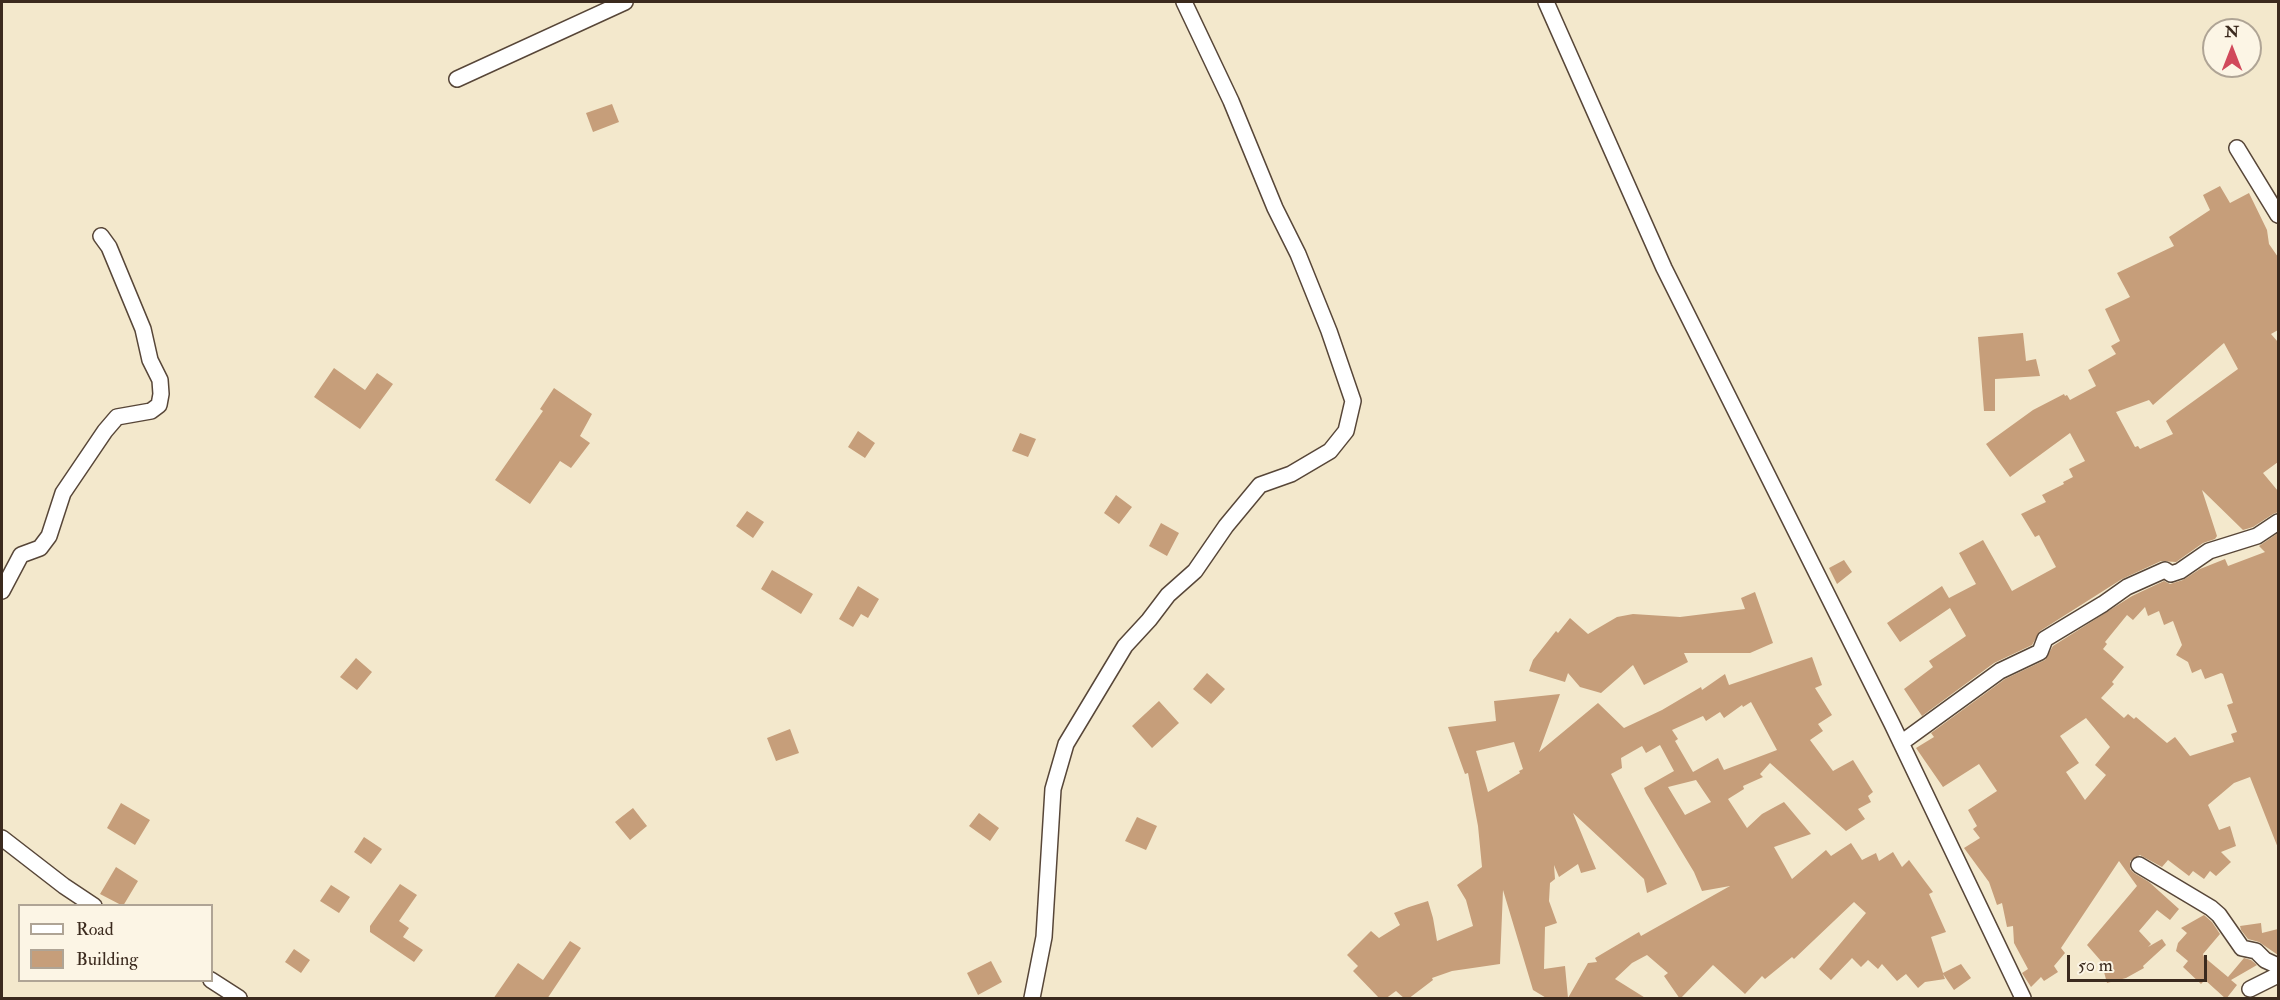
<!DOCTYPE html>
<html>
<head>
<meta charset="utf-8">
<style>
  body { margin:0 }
  #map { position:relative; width:2280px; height:1000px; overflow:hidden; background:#f3e8cc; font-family:"IM FELL Double Pica",serif }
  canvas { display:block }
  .frame { position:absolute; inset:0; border:3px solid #3b2a1e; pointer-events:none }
  .legend { position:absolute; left:18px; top:904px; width:195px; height:78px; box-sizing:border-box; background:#fcf5e5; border:2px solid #afa495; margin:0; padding:8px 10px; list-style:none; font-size:18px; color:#3b2a1e }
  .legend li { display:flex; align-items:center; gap:12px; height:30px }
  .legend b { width:30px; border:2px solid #afa495 }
  .north { position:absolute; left:2202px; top:18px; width:60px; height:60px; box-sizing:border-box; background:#fcf5e5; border:2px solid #afa495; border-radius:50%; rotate:0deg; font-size:16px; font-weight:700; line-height:24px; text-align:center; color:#3b2a1e }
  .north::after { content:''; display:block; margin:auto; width:21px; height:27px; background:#d1495b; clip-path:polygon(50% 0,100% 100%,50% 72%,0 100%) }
  .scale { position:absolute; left:2067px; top:955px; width:140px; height:27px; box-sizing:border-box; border:3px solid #3b2a1e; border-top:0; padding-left:8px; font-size:18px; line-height:21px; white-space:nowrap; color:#3b2a1e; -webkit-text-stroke:4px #fcf5e5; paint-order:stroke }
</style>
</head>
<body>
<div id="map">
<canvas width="2280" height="1000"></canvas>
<div class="frame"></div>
<ul class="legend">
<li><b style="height:8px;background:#fff"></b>Road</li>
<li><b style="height:16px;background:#c69e7a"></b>Building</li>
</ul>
<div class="north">N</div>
<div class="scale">50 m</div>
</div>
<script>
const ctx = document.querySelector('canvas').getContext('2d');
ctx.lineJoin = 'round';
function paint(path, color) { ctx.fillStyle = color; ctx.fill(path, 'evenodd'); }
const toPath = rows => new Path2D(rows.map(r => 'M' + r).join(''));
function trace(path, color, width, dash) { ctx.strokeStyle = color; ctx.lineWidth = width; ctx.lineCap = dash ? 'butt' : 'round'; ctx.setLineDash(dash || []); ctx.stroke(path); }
paint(toPath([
  [612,104,619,122,593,132,586,113],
  [2220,186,2230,203,2249,193,2267,230,2269,244,2278,257,2278,330,2271,334,2278,342,2278,462,2263,473,2278,491,2278,512,2273,514,2253,527,2243,530,2202,490,2217,536,2215,539,2203,543,2176,562,2161,561,2122,579,2040,631,2032,645,1994,663,1922,716,1904,689,1933,667,1929,661,1966,636,1965,634,1950,608,1900,642,1887,623,1942,586,1949,598,1976,584,1959,553,1983,540,2012,591,2056,567,2039,535,2035,537,2021,514,2046,502,2042,495,2064,484,2063,482,2073,477,2069,469,2085,461,2070,433,2010,477,1986,444,2033,410,2064,394,2065,396,2067,395,2070,400,2096,386,2088,370,2116,354,2111,346,2120,341,2105,309,2130,297,2117,273,2174,246,2169,237,2210,210,2203,195],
  [2224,343,2238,369,2166,421,2173,434,2140,449,2138,446,2135,447,2116,412,2149,400,2153,405],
  [2023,333,2026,361,2036,359,2040,376,1995,379,1995,411,1984,411,1978,337],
  [334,368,365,390,377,373,393,384,360,429,314,397],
  [554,388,592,414,580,436,590,443,571,468,560,461,530,504,495,480,543,411,540,409],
  [858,431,875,443,865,458,848,447],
  [1020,433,1036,439,1028,457,1012,451],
  [1116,495,1132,507,1119,524,1104,513],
  [747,511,764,522,753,538,736,526],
  [1161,523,1179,533,1167,556,1149,546],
  [2278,533,2278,848,2250,777,2234,783,2208,805,2219,830,2230,826,2236,846,2221,852,2231,862,2216,876,2210,871,2204,879,2193,871,2189,876,2168,860,2162,867,2140,855,2130,861,2130,869,2134,873,2149,882,2179,909,2170,920,2157,910,2139,931,2151,944,2148,947,2162,939,2166,945,2143,966,2144,968,2126,978,2107,983,2101,961,2087,945,2137,886,2119,861,2061,948,2065,953,2054,966,2058,972,2044,981,2041,977,2031,987,2022,973,2028,969,2014,943,2013,926,2007,927,2002,903,1997,905,1989,882,1964,848,1980,838,1973,829,1977,826,1968,810,1997,791,1979,764,1943,787,1916,748,1934,737,1931,733,2005,679,2045,660,2053,646,2132,596,2164,581,2170,584,2183,580,2200,569,2225,559,2228,566,2265,552,2259,546],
  [2145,607,2148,616,2159,611,2164,625,2173,621,2182,645,2176,655,2188,662,2192,673,2201,669,2205,679,2221,673,2223,674,2233,703,2227,705,2237,732,2231,734,2234,742,2190,756,2175,737,2167,743,2136,717,2134,719,2128,714,2124,718,2101,698,2114,684,2112,682,2124,667,2103,649,2107,644,2105,642,2127,615,2133,620],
  [2086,718,2110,747,2095,765,2106,775,2085,800,2066,772,2079,763,2060,736],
  [1844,560,1852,572,1837,584,1829,568],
  [772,570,813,594,801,614,761,589],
  [858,586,879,599,868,618,861,614,853,627,839,619],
  [1755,592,1773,643,1750,653,1684,653,1688,662,1644,685,1633,665,1601,693,1580,687,1568,673,1565,682,1529,671,1533,660,1556,631,1558,633,1570,618,1588,634,1617,617,1633,614,1680,617,1745,609,1741,598],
  [1812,657,1822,685,1815,688,1832,715,1818,724,1823,731,1810,740,1833,771,1853,760,1873,792,1868,796,1871,802,1858,809,1865,819,1846,831,1770,763,1760,774,1763,777,1743,786,1744,789,1728,799,1747,828,1762,814,1784,802,1811,834,1774,847,1792,879,1826,850,1831,856,1851,843,1862,860,1876,853,1879,861,1893,852,1902,867,1909,860,1933,892,1929,894,1946,932,1931,937,1943,973,1961,964,1971,978,1954,990,1943,974,1945,979,1925,982,1918,988,1906,974,1897,981,1882,964,1878,969,1868,960,1861,967,1852,958,1831,980,1819,969,1866,913,1854,902,1794,959,1792,957,1765,979,1762,976,1745,994,1713,965,1680,999,1664,976,1668,973,1647,955,1632,963,1615,979,1647,999,1548,999,1533,990,1503,890,1500,964,1452,971,1432,978,1433,980,1408,999,1405,999,1396,991,1385,999,1380,999,1353,971,1358,966,1347,955,1371,931,1379,938,1400,925,1394,913,1409,907,1428,901,1433,918,1437,941,1473,926,1466,900,1457,885,1482,867,1478,826,1468,773,1465,774,1448,727,1496,721,1494,701,1560,694,1539,752,1598,703,1624,728,1662,710,1701,687,1702,690,1725,674,1729,685],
  [1751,702,1777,750,1724,770,1718,758,1693,772,1675,741,1678,739,1672,730,1703,716,1706,721,1720,712,1724,718,1742,705,1743,707],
  [1514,742,1523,769,1519,771,1520,773,1488,792,1476,751],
  [1660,745,1674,771,1644,788,1646,793,1694,872,1702,891,1730,886,1641,936,1639,932,1595,958,1597,962,1588,963,1568,998,1565,966,1544,969,1545,927,1557,923,1549,901,1550,883,1555,879,1554,865,1559,877,1578,864,1581,873,1596,869,1573,813,1644,879,1647,893,1667,884,1611,774,1622,768,1621,758,1642,746,1646,753],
  [1696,780,1711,802,1685,815,1668,787],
  [356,658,372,672,357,690,340,677],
  [1207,673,1225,689,1211,704,1193,689],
  [1159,701,1179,723,1152,748,1132,726],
  [790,729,799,753,776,761,767,738],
  [121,803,150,820,135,845,107,828],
  [633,808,647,826,630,840,615,822],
  [979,813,999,828,990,841,969,826],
  [1137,817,1157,826,1146,850,1125,841],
  [364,837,382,849,371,864,354,852],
  [116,867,138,881,123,906,100,894],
  [400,884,417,895,399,921,409,928,403,937,423,950,414,962,370,932,370,926],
  [331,885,350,897,339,913,320,901],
  [2204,915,2212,922,2220,934,2203,954,2204,957,2228,977,2244,958,2251,960,2257,965,2231,980,2237,985,2226,999,2205,980,2201,984,2183,967,2188,961,2176,951,2178,943,2187,933,2181,928],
  [2261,923,2262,933,2278,929,2278,955,2259,942,2248,939,2241,930,2240,926],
  [570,941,581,948,547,999,493,999,518,963,543,980],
  [294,949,310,960,301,973,285,962],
  [991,961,1002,982,978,995,967,973]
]), '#c69e7a');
const minor = toPath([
  [1546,2,1664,268,1892,724,2023,998],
  [457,79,625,2],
  [2237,148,2278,215],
  [2,591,21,555,40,548,49,536,63,493,105,431,117,417,151,411,159,405,161,394,160,380,150,360,143,329,109,247,101,236],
  [1901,743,2000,671,2040,652,2045,639,2103,604,2127,587,2165,570,2171,574,2180,571,2209,551,2257,536,2278,522],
  [2,838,64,886,94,906],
  [2139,865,2211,908,2219,915,2242,948,2256,951,2265,960,2278,966],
  [211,980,239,998],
  [2250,989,2278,975],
  [1032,998,1044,937,1053,789,1066,744,1125,646,1149,620,1168,595,1195,571,1226,526,1260,485,1291,474,1330,451,1346,431,1353,401,1329,331,1298,254,1275,208,1231,101,1184,2]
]);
trace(minor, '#574638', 18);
trace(minor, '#fff', 15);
</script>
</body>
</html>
